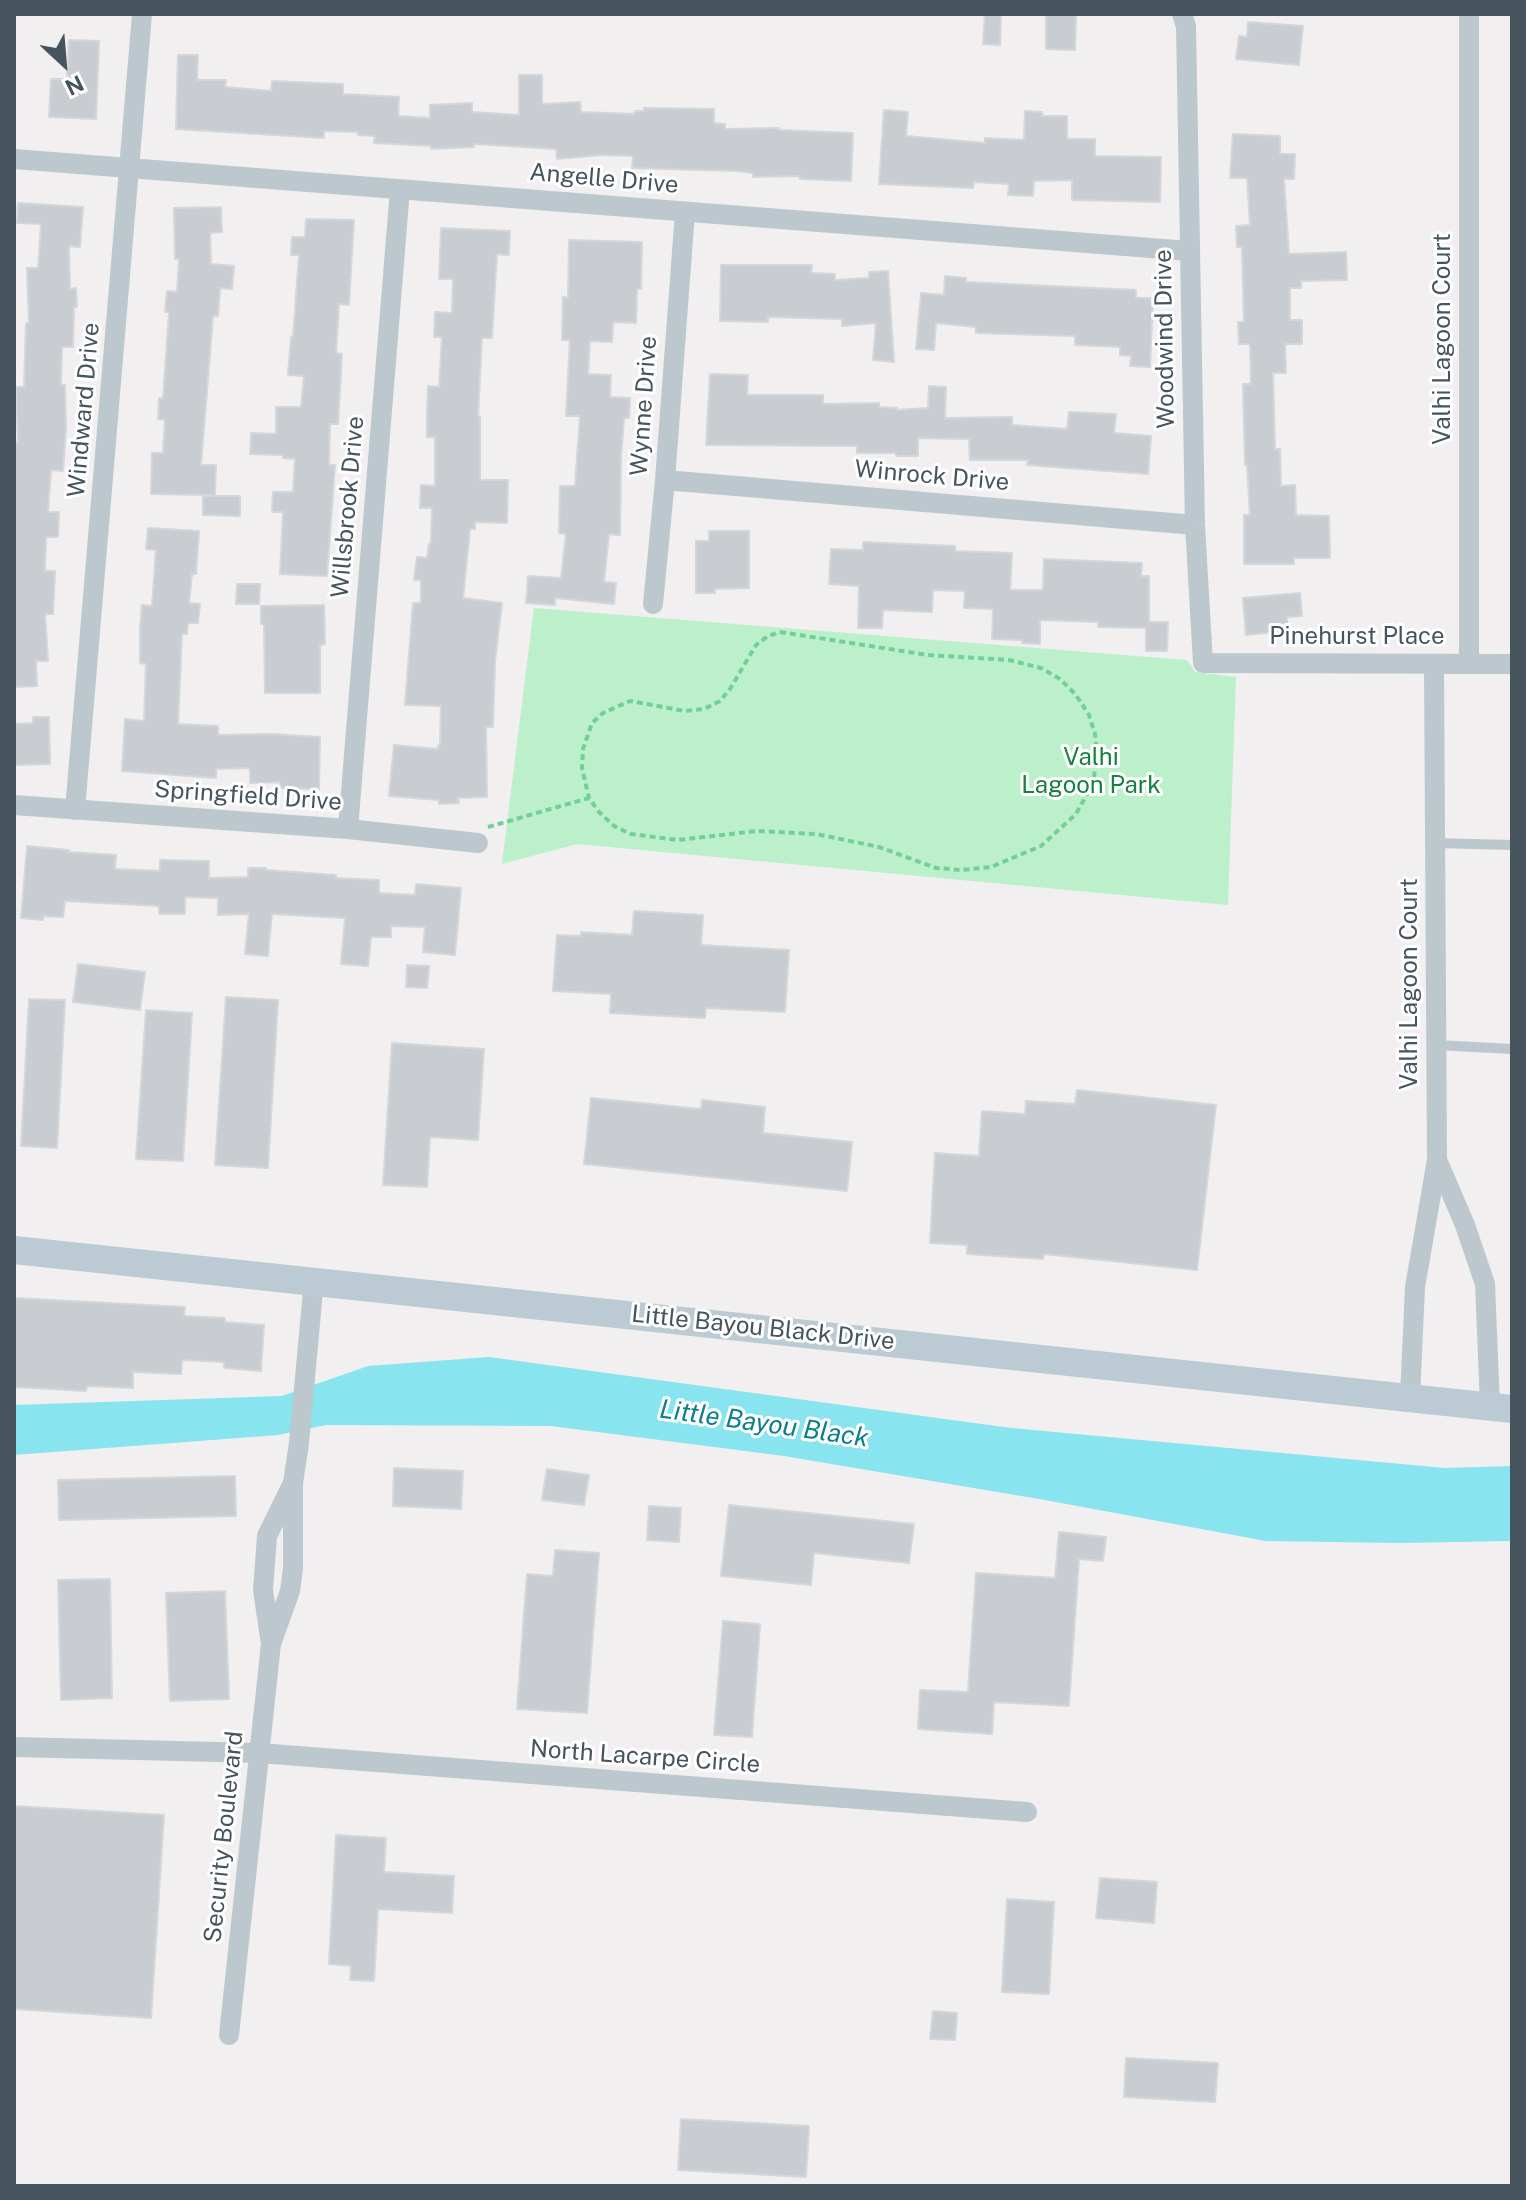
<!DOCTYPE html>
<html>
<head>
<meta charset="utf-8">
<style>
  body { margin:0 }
  #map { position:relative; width:1526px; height:2200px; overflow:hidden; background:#f1efef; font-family:"Public Sans",sans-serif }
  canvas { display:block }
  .frame { position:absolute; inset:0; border:16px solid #46555d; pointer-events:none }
  .north { position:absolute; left:24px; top:24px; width:80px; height:80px; -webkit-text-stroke:6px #fff; paint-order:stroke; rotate:154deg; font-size:22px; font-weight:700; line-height:32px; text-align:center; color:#46555d }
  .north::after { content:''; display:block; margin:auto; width:28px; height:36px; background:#46555d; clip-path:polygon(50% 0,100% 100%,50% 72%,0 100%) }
</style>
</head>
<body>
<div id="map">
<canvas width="1526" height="2200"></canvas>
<div class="frame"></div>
<div class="north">N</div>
</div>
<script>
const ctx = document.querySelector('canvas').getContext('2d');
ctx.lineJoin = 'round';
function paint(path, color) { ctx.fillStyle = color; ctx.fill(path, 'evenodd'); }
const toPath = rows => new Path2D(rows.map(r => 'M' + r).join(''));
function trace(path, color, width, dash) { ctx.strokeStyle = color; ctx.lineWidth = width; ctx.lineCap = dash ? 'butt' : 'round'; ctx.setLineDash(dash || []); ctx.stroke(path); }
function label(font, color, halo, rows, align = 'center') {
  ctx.font = font + ' "Public Sans",sans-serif'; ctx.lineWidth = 6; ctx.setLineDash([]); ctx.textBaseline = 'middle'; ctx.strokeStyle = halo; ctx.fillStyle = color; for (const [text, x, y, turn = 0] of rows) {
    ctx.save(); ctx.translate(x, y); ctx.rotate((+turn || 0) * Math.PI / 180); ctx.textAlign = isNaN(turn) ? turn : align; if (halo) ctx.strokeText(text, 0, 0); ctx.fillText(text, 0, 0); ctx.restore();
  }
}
paint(toPath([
  [534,608,1187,660,1195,672,1236,677,1228,905,577,844,502,864]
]), '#bcf0cb');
paint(toPath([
  [489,1357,1011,1428,1445,1468,1512,1466,1512,1541,1400,1543,1266,1541,1045,1500,784,1456,551,1426,326,1425,278,1435,14,1455,14,1405,282,1396,368,1366]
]), '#88e4ee');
const building = toPath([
  [985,14,1001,14,1000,45,983,44,985,14],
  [1046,14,1076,14,1075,50,1046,49,1046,14],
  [1248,22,1303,26,1299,65,1236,59,1239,36,1247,37,1248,22],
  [69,40,99,41,96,119,49,117,51,79,67,79,69,40],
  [178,55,198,55,197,80,226,80,225,87,271,91,272,81,343,84,343,94,399,97,398,116,430,118,430,105,472,103,472,112,519,115,519,75,542,75,542,104,580,102,581,112,635,114,635,111,644,111,644,108,714,109,714,123,725,124,725,129,779,128,779,130,853,133,851,181,800,179,800,176,753,177,753,173,737,171,632,168,633,156,601,155,557,159,556,149,474,144,474,147,431,149,431,146,374,143,375,136,358,135,358,132,324,131,324,138,176,129,178,55],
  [884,110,908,112,906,136,985,143,985,138,1024,140,1025,111,1042,112,1042,116,1067,116,1067,139,1095,139,1095,156,1161,157,1160,202,1072,200,1072,180,1034,181,1033,196,1008,195,1009,184,974,182,973,188,879,184,884,110],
  [1233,134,1280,136,1280,154,1295,154,1294,179,1284,179,1289,254,1346,252,1347,280,1301,281,1301,288,1290,288,1290,320,1302,320,1302,344,1285,344,1286,373,1273,373,1275,449,1280,449,1281,486,1295,485,1296,515,1329,516,1330,558,1294,558,1294,564,1244,564,1244,515,1250,515,1247,465,1245,465,1243,384,1251,384,1250,344,1239,344,1238,322,1244,322,1242,247,1237,247,1236,226,1250,225,1247,178,1230,178,1233,134],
  [18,203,83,207,80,247,69,246,70,289,76,288,77,307,74,307,73,347,62,347,61,385,65,385,66,429,63,471,51,470,48,512,59,512,58,537,46,537,45,571,55,571,53,614,45,614,48,661,36,661,37,686,14,687,14,461,15,443,18,443,16,387,24,387,26,323,29,323,27,268,38,268,41,224,17,223,18,203],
  [221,207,222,232,210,233,211,264,234,266,232,289,220,288,218,316,213,316,201,465,216,465,215,495,151,494,152,453,163,453,165,420,158,419,159,398,163,398,169,312,165,312,167,291,177,292,179,259,175,259,174,208,221,207],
  [306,219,354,220,349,305,339,304,336,353,342,354,338,424,330,424,329,465,335,465,327,576,280,574,283,512,272,512,273,492,293,492,295,459,283,458,283,455,250,454,251,433,276,434,276,407,301,407,304,376,288,375,291,337,293,337,299,255,291,255,292,237,305,237,306,219],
  [441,228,510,231,509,255,497,254,492,338,482,338,478,416,480,416,480,480,508,480,507,523,475,522,475,529,470,529,463,598,502,603,495,661,493,727,486,727,487,797,458,798,459,803,439,804,439,800,389,796,394,745,438,749,438,745,440,745,441,706,405,705,413,603,421,603,421,580,414,580,417,557,427,558,429,544,431,544,432,508,420,508,421,485,435,486,435,437,427,437,427,416,428,386,439,387,442,337,434,337,435,312,452,313,453,279,439,279,441,228],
  [569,240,642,242,641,289,637,289,636,323,613,322,612,342,590,341,588,374,611,375,610,397,630,398,629,418,624,418,621,457,620,535,609,534,604,582,616,583,614,604,555,598,555,605,526,603,528,576,561,578,566,534,559,533,560,486,575,486,580,416,566,416,570,340,562,340,563,297,568,298,569,240],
  [721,265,812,265,811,273,835,274,835,280,869,278,869,272,888,271,894,362,873,360,876,323,842,326,842,319,768,317,768,322,720,321,721,265],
  [945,276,966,278,966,282,1136,290,1136,298,1153,298,1150,367,1130,366,1131,356,1120,355,1120,347,1075,345,1075,336,976,333,976,327,936,323,934,350,916,349,921,293,944,295,945,276],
  [710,374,748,375,747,395,823,395,823,404,879,403,879,407,897,408,897,410,928,408,929,386,946,387,945,418,1012,417,1012,425,1067,429,1069,412,1116,414,1114,433,1151,436,1148,474,1027,465,1028,460,970,460,969,439,918,438,918,456,896,456,896,453,857,453,857,446,706,445,710,374],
  [203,496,240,496,240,516,203,515,203,496],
  [148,528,199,531,196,574,192,574,189,603,200,604,198,623,188,623,187,634,182,634,178,724,218,726,218,735,272,734,320,737,319,789,279,788,280,782,250,783,250,768,216,769,216,778,122,771,125,719,144,721,146,664,140,663,140,630,142,605,152,606,156,550,146,549,148,528],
  [709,531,749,531,749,588,715,589,715,593,696,593,696,541,709,541,709,531],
  [863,542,955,546,955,551,1012,553,1010,590,1043,590,1044,559,1142,563,1141,576,1149,576,1149,622,1168,622,1167,651,1146,651,1146,628,1098,627,1098,622,1040,620,1040,644,1022,643,1022,640,992,639,993,609,964,608,965,591,933,590,932,612,883,610,882,628,858,628,859,586,829,584,831,549,863,550,863,542],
  [237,584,260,584,259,604,236,604,237,584],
  [1300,593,1302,616,1287,617,1288,631,1246,635,1243,598,1300,593],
  [324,605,325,644,320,645,320,693,265,693,264,624,261,624,261,606,324,605],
  [33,717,49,717,50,764,14,765,14,724,33,723,33,717],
  [27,846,69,850,68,852,116,855,115,869,160,871,160,860,209,861,209,878,248,877,248,868,266,868,266,870,336,875,336,878,379,880,379,893,415,895,416,884,461,888,455,955,423,952,425,927,391,926,391,937,371,937,368,966,341,964,345,918,272,914,268,956,245,954,249,914,218,915,218,898,185,897,185,914,159,914,159,906,65,901,63,917,43,916,43,920,21,918,27,846],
  [634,911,703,915,701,945,789,950,785,1012,706,1008,705,1018,610,1013,611,994,553,991,557,935,581,936,581,932,632,935,634,911],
  [78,964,145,972,140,1010,73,1002,78,964],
  [407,965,429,966,427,988,406,987,407,965],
  [226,997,278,1000,268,1168,215,1165,226,997],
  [29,999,65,1000,57,1148,21,1146,29,999],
  [146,1010,192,1013,183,1161,136,1159,146,1010],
  [392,1043,484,1049,478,1140,430,1137,427,1187,383,1185,392,1043],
  [1077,1090,1216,1105,1197,1270,1044,1254,1043,1259,967,1254,967,1245,930,1243,935,1153,979,1156,982,1111,1025,1114,1026,1101,1075,1104,1077,1090],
  [591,1098,701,1109,702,1100,765,1107,763,1133,852,1142,847,1191,584,1164,591,1098],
  [14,1298,185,1307,184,1316,225,1318,225,1322,264,1325,261,1371,224,1368,224,1362,182,1360,181,1374,133,1372,133,1388,87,1386,86,1391,14,1387,14,1298],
  [394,1468,463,1471,461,1509,393,1506,394,1468],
  [547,1469,589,1475,584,1505,542,1500,547,1469],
  [235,1476,236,1516,59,1520,58,1480,235,1476],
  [729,1505,914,1524,909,1563,814,1553,811,1585,721,1576,729,1505],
  [649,1506,681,1508,679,1542,647,1540,649,1506],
  [1059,1532,1106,1537,1103,1561,1079,1559,1069,1706,994,1702,992,1734,918,1729,920,1690,968,1692,976,1573,1055,1578,1059,1532],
  [555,1550,599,1553,587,1713,517,1709,527,1574,553,1576,555,1550],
  [110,1579,112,1698,61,1700,58,1580,110,1579],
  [225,1591,229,1699,170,1701,166,1593,225,1591],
  [723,1621,760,1624,752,1737,714,1735,723,1621],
  [14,1806,164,1815,151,2018,14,2009,14,1806],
  [336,1835,386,1838,384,1872,454,1876,452,1913,378,1909,374,1981,350,1980,351,1966,329,1964,336,1835],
  [1100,1878,1157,1882,1154,1923,1096,1918,1100,1878],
  [1007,1899,1054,1902,1049,1994,1002,1992,1007,1899],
  [933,2011,957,2013,955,2040,930,2039,933,2011],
  [1126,2058,1218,2063,1215,2102,1124,2097,1126,2058],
  [681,2119,809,2126,806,2177,678,2170,681,2119]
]);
paint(building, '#c9cdd2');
trace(building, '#d3d6db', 2);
trace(toPath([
  [780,632,928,655,1009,660,1041,668,1060,679,1076,695,1089,715,1095,734,1097,754,1094,777,1086,796,1076,814,1041,846,991,867,961,870,936,868,879,847,816,834,757,831,678,840,631,834,614,826,599,812,589,798,582,768,583,749,592,723,603,713,630,701,685,711,704,709,720,701,730,689,756,645,768,636,780,632],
  [488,827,589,798]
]), '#73cf98', 4, [6, 4]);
trace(toPath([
  [1435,843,1512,845],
  [1436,1045,1512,1049]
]), '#bcc8ce', 10);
trace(toPath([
  [1182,14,1186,26,1195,525,1203,663,1512,664],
  [1469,14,1469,664],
  [14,159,1189,251],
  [665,480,1195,525],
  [653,604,665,480,685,212],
  [14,805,348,829,478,843],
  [75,810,142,14],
  [348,829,400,189],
  [1437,1160,1465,1225,1485,1284,1490,1406],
  [1410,1397,1415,1287,1437,1160,1434,664],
  [271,1644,290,1591,293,1568,293,1483,299,1443,314,1280],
  [14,1747,259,1753,1027,1812],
  [229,2035,271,1644,263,1590,267,1536,293,1483]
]), '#bcc8ce', 20);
trace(toPath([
  [14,1250,1512,1409]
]), '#bccad3', 28);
label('24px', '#46555d', '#fff', [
  ["Angelle Drive",604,179,5],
  ["Woodwind Drive",1165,339,-91],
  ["Valhi Lagoon Court",1443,339,-90],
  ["Wynne Drive",644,406,-86],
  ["Windward Drive",84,410,-85],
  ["Winrock Drive",932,476,5],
  ["Willsbrook Drive",348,507,-85],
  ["Pinehurst Place",1357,637],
  ["Springfield Drive",248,796,4],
  ["Valhi Lagoon Court",1410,984,-90],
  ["Little Bayou Black Drive",763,1328,6],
  ["North Lacarpe Circle",645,1757,4],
  ["Security Boulevard",224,1837,-84]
]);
label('24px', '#15803f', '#fff', [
  ["Valhi",1091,758],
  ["Lagoon Park",1091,786]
]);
label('italic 26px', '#0b808e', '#fff', [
  ["Little Bayou Black",764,1424,8]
]);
</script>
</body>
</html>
